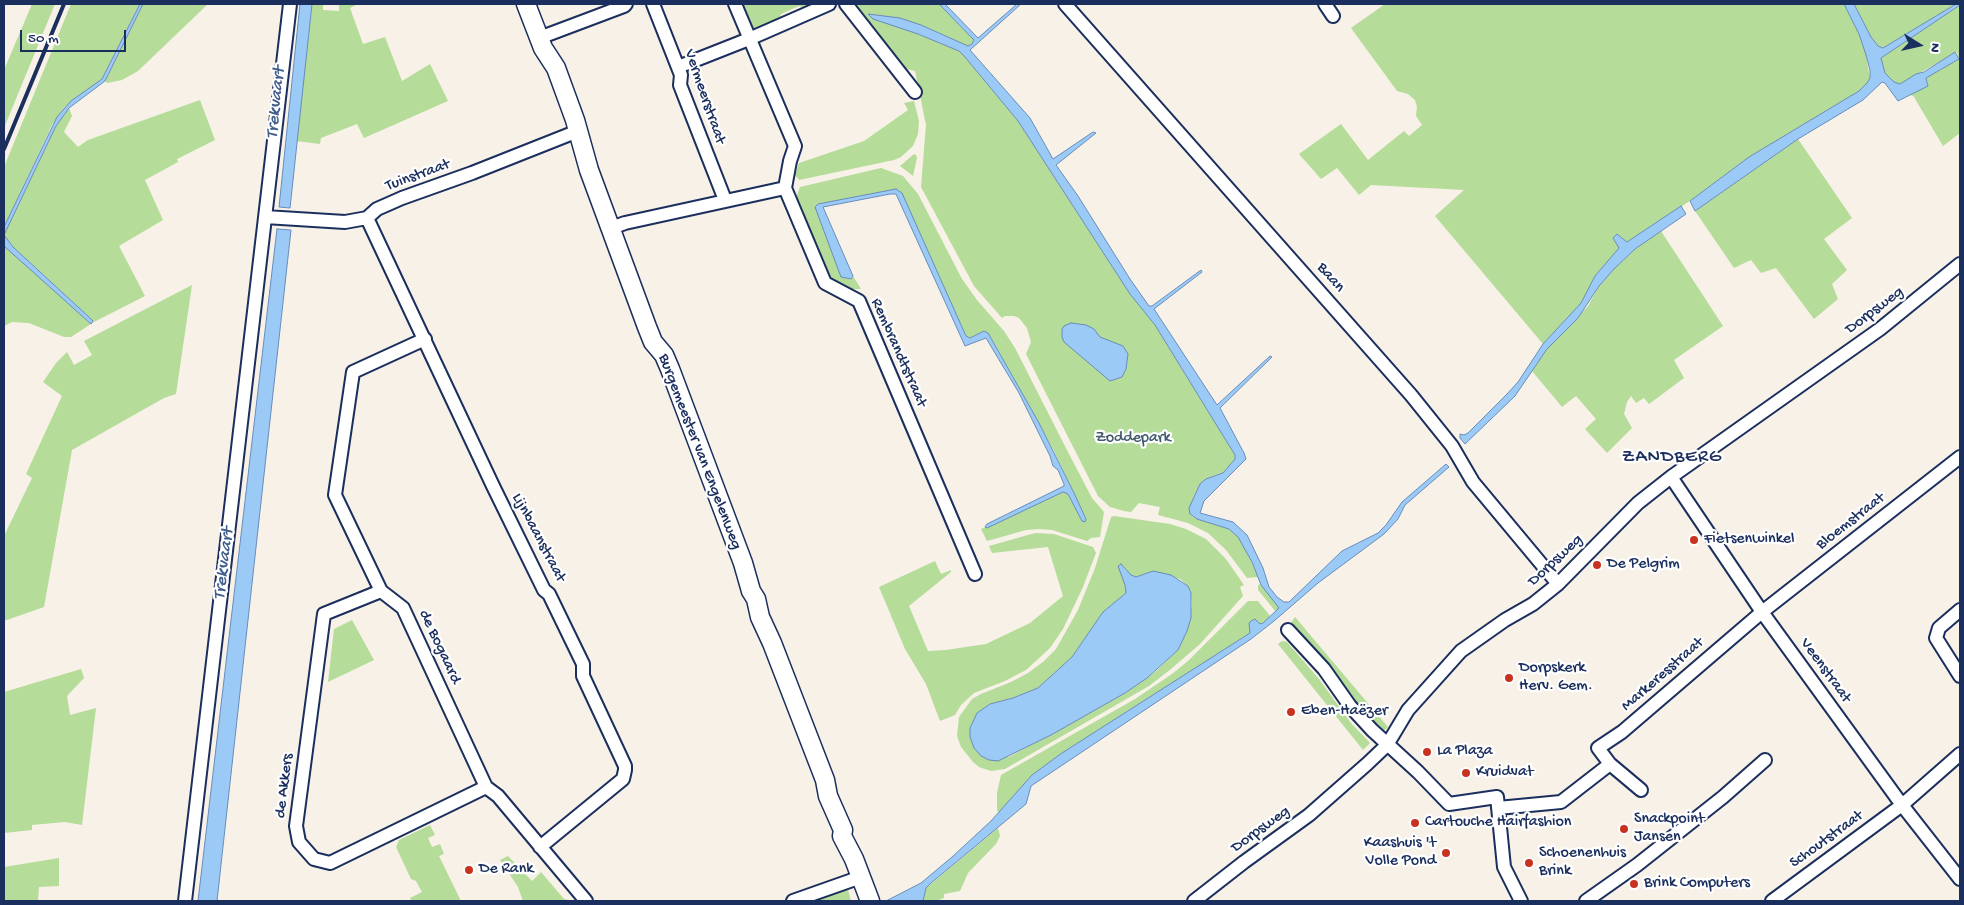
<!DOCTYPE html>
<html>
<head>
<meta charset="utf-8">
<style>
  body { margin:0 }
  #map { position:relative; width:1964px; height:905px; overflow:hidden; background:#f7f1e8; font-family:"Gochi Hand",sans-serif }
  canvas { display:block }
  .frame { position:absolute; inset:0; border:5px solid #1b2f5e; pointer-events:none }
  .north { position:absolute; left:1894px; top:20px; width:50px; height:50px; -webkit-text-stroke:4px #fff; paint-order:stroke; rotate:100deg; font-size:14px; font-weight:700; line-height:20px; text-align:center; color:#1b2f5e }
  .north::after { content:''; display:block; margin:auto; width:18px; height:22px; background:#1b2f5e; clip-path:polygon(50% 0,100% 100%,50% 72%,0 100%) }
  .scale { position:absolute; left:20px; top:30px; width:106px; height:22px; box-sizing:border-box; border:2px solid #1b2f5e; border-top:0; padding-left:6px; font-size:15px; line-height:18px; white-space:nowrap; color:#1b2f5e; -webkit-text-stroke:4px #fff; paint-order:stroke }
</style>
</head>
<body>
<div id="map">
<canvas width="1964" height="905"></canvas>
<div class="frame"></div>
<div class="north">N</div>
<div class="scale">50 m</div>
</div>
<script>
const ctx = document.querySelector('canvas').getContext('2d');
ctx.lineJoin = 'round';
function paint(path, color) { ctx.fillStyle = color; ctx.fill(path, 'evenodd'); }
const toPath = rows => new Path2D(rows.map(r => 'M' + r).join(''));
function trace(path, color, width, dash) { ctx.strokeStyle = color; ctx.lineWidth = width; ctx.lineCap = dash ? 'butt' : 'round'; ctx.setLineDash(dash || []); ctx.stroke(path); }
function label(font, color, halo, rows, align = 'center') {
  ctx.font = font + ' "Gochi Hand",sans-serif'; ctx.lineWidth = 4.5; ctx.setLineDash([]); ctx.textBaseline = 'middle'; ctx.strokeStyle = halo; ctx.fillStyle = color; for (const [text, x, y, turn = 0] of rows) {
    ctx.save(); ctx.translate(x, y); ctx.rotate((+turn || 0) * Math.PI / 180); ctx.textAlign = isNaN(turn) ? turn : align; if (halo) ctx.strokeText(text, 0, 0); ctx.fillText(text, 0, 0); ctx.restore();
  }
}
paint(toPath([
  [32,4,55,4,4,128,4,70],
  [71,4,140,4,102,79,65,107,52,125,4,227,4,167],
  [143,4,208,4,138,71,122,80,107,83,105,81],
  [312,4,323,4,323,10,339,11,339,4,358,4,350,8,363,44,385,37,402,81,430,64,448,101,364,138,357,124,321,138,320,144,296,141],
  [740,4,819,4,806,9,799,6,781,14,779,20,756,30,751,28],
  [853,4,939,4,974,40,972,44,968,46,921,25,900,27,943,44,959,51,965,57,1018,121,1130,294,1155,325,1235,455,1235,459,1223,473,1211,477,1200,484,1194,496,1190,514,1193,517,1229,529,1235,534,1243,543,1258,577,1247,578,1226,550,1208,533,1188,523,1158,515,1160,507,1139,503,1131,512,1124,511,1110,507,1098,496,1026,354,1031,342,1027,328,1019,318,1014,316,1005,316,1002,318,974,286,921,187,926,125,915,71,901,68],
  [1385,4,1844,4,1859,34,1866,55,1870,78,1867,83,1859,91,1749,157,1690,201,1627,242,1618,234,1613,238,1620,248,1595,276,1581,303,1543,344,1435,216,1464,190,1371,185,1359,195,1337,168,1321,179,1299,154,1341,124,1368,160,1404,131,1409,136,1422,125,1416,116,1417,107,1415,100,1408,94,1397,91,1351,28],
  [1854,4,1956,4,1883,48,1878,46,1871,37],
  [1960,5,1960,133,1943,146,1914,97,1910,94,1928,84,1926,78,1959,59,1957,52,1900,84,1894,82,1885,73,1881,58],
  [200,100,215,140,177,159,178,162,145,180,163,220,119,246,145,296,92,323,90,318,13,247,4,235,56,126,69,108,72,116,64,132,78,147,88,140],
  [914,101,919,121,918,134,913,146,901,157,894,160,799,180,795,175,799,163,864,141,908,110,904,103],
  [1798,139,1852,218,1824,239,1847,270,1832,284,1838,299,1814,319,1776,268,1761,273,1751,260,1734,268,1695,211],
  [914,154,916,155,917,158,913,176,900,166],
  [881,168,903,176,918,194,962,279,977,300,1004,331,1015,348,1069,454,1092,498,1104,512,1100,537,1091,538,1087,541,1052,530,1040,529,1026,530,987,541,981,529,1063,492,1068,494,1082,521,1086,521,1086,519,1054,451,988,333,984,331,970,338,966,336,899,190,818,204,841,276,851,279,853,276,861,289,848,289,830,280,796,198,800,187],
  [1661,231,1723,326,1674,360,1684,378,1649,404,1644,398,1636,403,1631,396,1627,402,1624,414,1632,428,1607,453,1585,429,1596,419,1576,396,1562,407,1532,371,1547,349,1588,306,1599,286,1614,269,1635,249],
  [4,246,11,251,91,324,71,337,64,337,29,323,12,322,4,326],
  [192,285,176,394,164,398,72,450,44,607,4,621,4,536,32,478,26,474,62,396,43,382,56,363,67,352,74,365,92,355,84,341],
  [1114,516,1170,524,1186,529,1206,539,1226,559,1244,585,1240,587,1243,596,1200,644,1171,669,1149,686,1005,769,991,771,979,767,973,762,961,747,957,736,959,717,972,699,981,694,1011,682,1028,673,1043,662,1056,649,1078,610,1095,568,1111,517],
  [1121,564,1131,575,1136,577,1153,571,1180,579,1188,586,1191,593,1192,605,1187,631,1178,650,1155,672,1125,693,1009,757,974,748,970,737,970,728,977,713,990,704,1013,698,1038,688,1072,657,1103,612,1126,593],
  [1035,533,1054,534,1093,547,1096,553,1083,587,1063,629,1050,648,1026,670,1005,681,974,693,961,705,955,715,940,721,926,684,905,649,879,587,935,561,941,574,951,570,951,572,909,606,928,651,946,650,986,644,1030,623,1063,596,1048,547,992,553,989,546],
  [1261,584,1278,605,1279,610,1276,612,1258,590,1258,585],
  [1248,601,1258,601,1271,617,1260,624,1255,619,1251,628,1250,633,1062,753,1032,775,999,813,997,810,997,793,1001,775,1135,699,1172,674,1188,661],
  [1295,617,1388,727,1380,734,1289,626],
  [352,620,374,660,328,682,334,629],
  [1282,641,1287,642,1319,679,1351,723,1370,743,1363,750,1278,644],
  [81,669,84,678,67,696,70,715,96,708,82,825,65,822,32,825,32,830,4,833,4,692],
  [430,825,435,835,428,838,432,847,440,844,444,854,439,856,461,901,412,901,410,898,422,892,416,881,411,879,396,847,399,840],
  [998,828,1000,836,996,844,968,873,960,891,944,894,944,898,936,901,923,901,926,888],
  [508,856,532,881,541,872,564,899,572,901,523,901,518,887,500,860],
  [59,858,59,886,39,887,38,901,4,901,4,867],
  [848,890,851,901,811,901,840,891]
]), '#b5dc98');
const water = toPath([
  [140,4,143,4,105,81,69,108,56,126,4,235,13,247,90,318,93,321,91,324,4,246,4,227,57,117,71,101,102,79,140,4],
  [300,4,312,4,290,208,279,207,300,4],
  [939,4,945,4,978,38,1017,4,1021,4,970,50,1030,118,1053,159,1093,132,1096,133,1056,165,1078,196,1130,279,1149,306,1152,306,1201,270,1202,272,1154,309,1217,405,1270,356,1272,357,1220,408,1244,453,1246,459,1204,501,1200,513,1233,522,1247,535,1263,568,1269,587,1277,597,1284,602,1289,602,1342,551,1378,533,1386,525,1402,502,1446,464,1449,467,1405,505,1398,519,1384,534,1318,583,1274,621,1251,639,1031,786,1026,804,931,883,926,888,923,901,886,901,921,883,952,857,991,821,1032,775,1062,753,1250,633,1249,623,1251,621,1255,619,1260,624,1263,623,1279,608,1261,585,1252,562,1238,537,1229,529,1197,519,1190,514,1189,508,1200,484,1206,479,1223,473,1235,459,1235,455,1155,325,1130,294,1018,121,965,57,959,51,918,34,873,19,868,14,900,18,921,25,968,46,972,44,974,40,939,4],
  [1844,4,1854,4,1871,37,1878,46,1883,48,1956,4,1960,4,1960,5,1881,58,1885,73,1894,82,1900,84,1916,74,1924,72,1955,52,1959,59,1926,78,1928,86,1898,101,1885,83,1882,82,1863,100,1798,139,1695,211,1690,201,1749,157,1859,91,1867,83,1870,78,1870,70,1866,55,1859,34,1844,4],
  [896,189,902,193,966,336,970,338,984,331,988,333,1039,423,1074,493,1086,519,1085,522,1082,521,1068,494,1063,492,987,528,985,527,987,524,1064,486,1064,484,1058,470,1053,466,1050,456,1019,393,986,338,965,346,896,194,890,194,823,207,853,276,851,279,841,277,815,207,818,204,896,189],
  [1681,206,1686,214,1635,249,1614,269,1599,286,1578,318,1547,349,1515,396,1465,444,1460,438,1460,434,1464,435,1468,433,1507,394,1518,382,1543,344,1581,303,1595,276,1619,248,1613,238,1617,234,1627,242,1681,206],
  [277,229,291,230,217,901,198,901,277,229],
  [1071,323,1086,325,1094,329,1100,337,1123,346,1128,354,1126,369,1122,377,1110,381,1064,342,1062,337,1062,329,1064,326,1071,323],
  [1121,564,1131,575,1136,577,1153,571,1171,575,1188,586,1191,593,1191,618,1187,631,1178,650,1147,678,1125,693,1051,735,998,761,989,760,981,756,974,748,970,737,970,728,977,713,990,704,1013,698,1038,688,1072,657,1103,612,1126,593,1125,585,1118,566,1121,564]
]);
paint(water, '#9bcaf7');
trace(water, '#688cba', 1);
const street = toPath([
  [653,4,681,75,680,85,725,200],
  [735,4,795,146,790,161,785,188],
  [846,4,915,92],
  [1065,4,1411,395,1452,446,1473,482,1558,584],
  [1325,4,1333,16],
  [539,38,624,6,626,4],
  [678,67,749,39,829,4],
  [785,188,825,283,859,301,975,574],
  [265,217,345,222,367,218,377,209,402,198,472,173,578,131],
  [367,218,493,486,544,590,549,594,583,664,583,676,625,766,625,770,623,779,540,847],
  [611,228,625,223,785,188],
  [425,339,353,372,335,495,381,591,403,608,486,787,498,796,586,901],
  [1671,477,1762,612,1902,805,1960,879],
  [381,591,324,614,296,826,299,842,314,859,330,863,486,787],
  [1960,610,1939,628,1936,638,1960,676],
  [1288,630,1324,669,1350,706,1372,730,1418,772,1449,804,1497,797,1504,867,1521,901],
  [1641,790,1610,764,1598,748,1622,732,1762,612,1960,457],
  [1498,808,1561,802,1610,764],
  [185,901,290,4],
  [793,901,861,877],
  [1194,901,1244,862,1309,815,1367,764,1387,745,1408,710,1461,651,1505,620,1533,604,1558,584,1638,503,1671,477,1880,329,1960,264],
  [1586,901,1637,865,1723,797,1765,760],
  [1772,901,1902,805,1960,754]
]);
const secondary = toPath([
  [526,4,543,48,556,68,575,120,589,170,647,327,653,342,664,355,670,369,743,563,751,591,756,599,760,617,772,643,825,780,828,796,843,830,842,836,854,859,870,901]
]);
trace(street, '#1b2f5e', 16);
trace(secondary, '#1b2f5e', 21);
trace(street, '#fff', 12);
trace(secondary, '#fff', 18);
trace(toPath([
  [4,149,64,4]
]), '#1b2f5e', 4);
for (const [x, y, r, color] of [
  [1694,540,5,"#c8321e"],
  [1597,565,5,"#c8321e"],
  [1509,678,5,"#c8321e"],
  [1291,712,5,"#c8321e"],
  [1427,752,5,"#c8321e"],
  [1466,773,5,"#c8321e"],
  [1415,823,5,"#c8321e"],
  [1624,829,5,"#c8321e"],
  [1446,853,5,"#c8321e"],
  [1529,863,5,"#c8321e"],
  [469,870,5,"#c8321e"],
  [1634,884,5,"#c8321e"]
]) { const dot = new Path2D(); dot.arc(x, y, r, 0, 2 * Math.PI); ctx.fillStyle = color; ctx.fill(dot); trace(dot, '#fff', 2); }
label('16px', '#1b2f5e', '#fff', [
  ["Vermeerstraat",704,97,71],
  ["Tuinstraat",418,176,-20],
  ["Baan",1330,278,49],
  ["Dorpsweg",1875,311,-37],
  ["Rembrandtstraat",898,353,66],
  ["Burgemeester van Engelenweg",699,452,69],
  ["Bloemstraat",1851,522,-38],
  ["Lijnbaanstraat",538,538,62],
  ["Dorpsweg",1556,561,-43],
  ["de Bogaard",439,647,65],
  ["Veenstraat",1825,671,54],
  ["Markeresstraat",1663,675,-41],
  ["de Akkers",285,786,-83],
  ["Dorpsweg",1261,830,-36],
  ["Schoutstraat",1827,840,-36]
]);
label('16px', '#425a6c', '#fff', [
  ["Zoddepark",1133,439]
]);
label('16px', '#1b2f5e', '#fff', [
  ["Fietsenwinkel",1704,540],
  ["De Pelgrim",1607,565],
  ["Dorpskerk",1519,669],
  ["Herv. Gem.",1519,687],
  ["Eben-Haëzer",1301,712],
  ["La Plaza",1437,752],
  ["Kruidvat",1476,773],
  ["Snackpoint",1634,820],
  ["Jansen",1634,838],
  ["Cartouche Hairfashion",1425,823],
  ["Kaashuis 't",1436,844,"right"],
  ["Volle Pond",1436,862,"right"],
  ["Schoenenhuis",1539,854],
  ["Brink",1539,872],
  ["De Rank",479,870],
  ["Brink Computers",1644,884]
], 'left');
label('italic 18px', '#415e8c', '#fff', [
  ["Trekvaart",277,103,-84],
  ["Trekvaart",225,564,-83]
]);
ctx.letterSpacing = '1px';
label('19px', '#1b2f5e', '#fff', [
  ["ZANDBERG",1672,458]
]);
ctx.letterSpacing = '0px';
</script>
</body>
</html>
